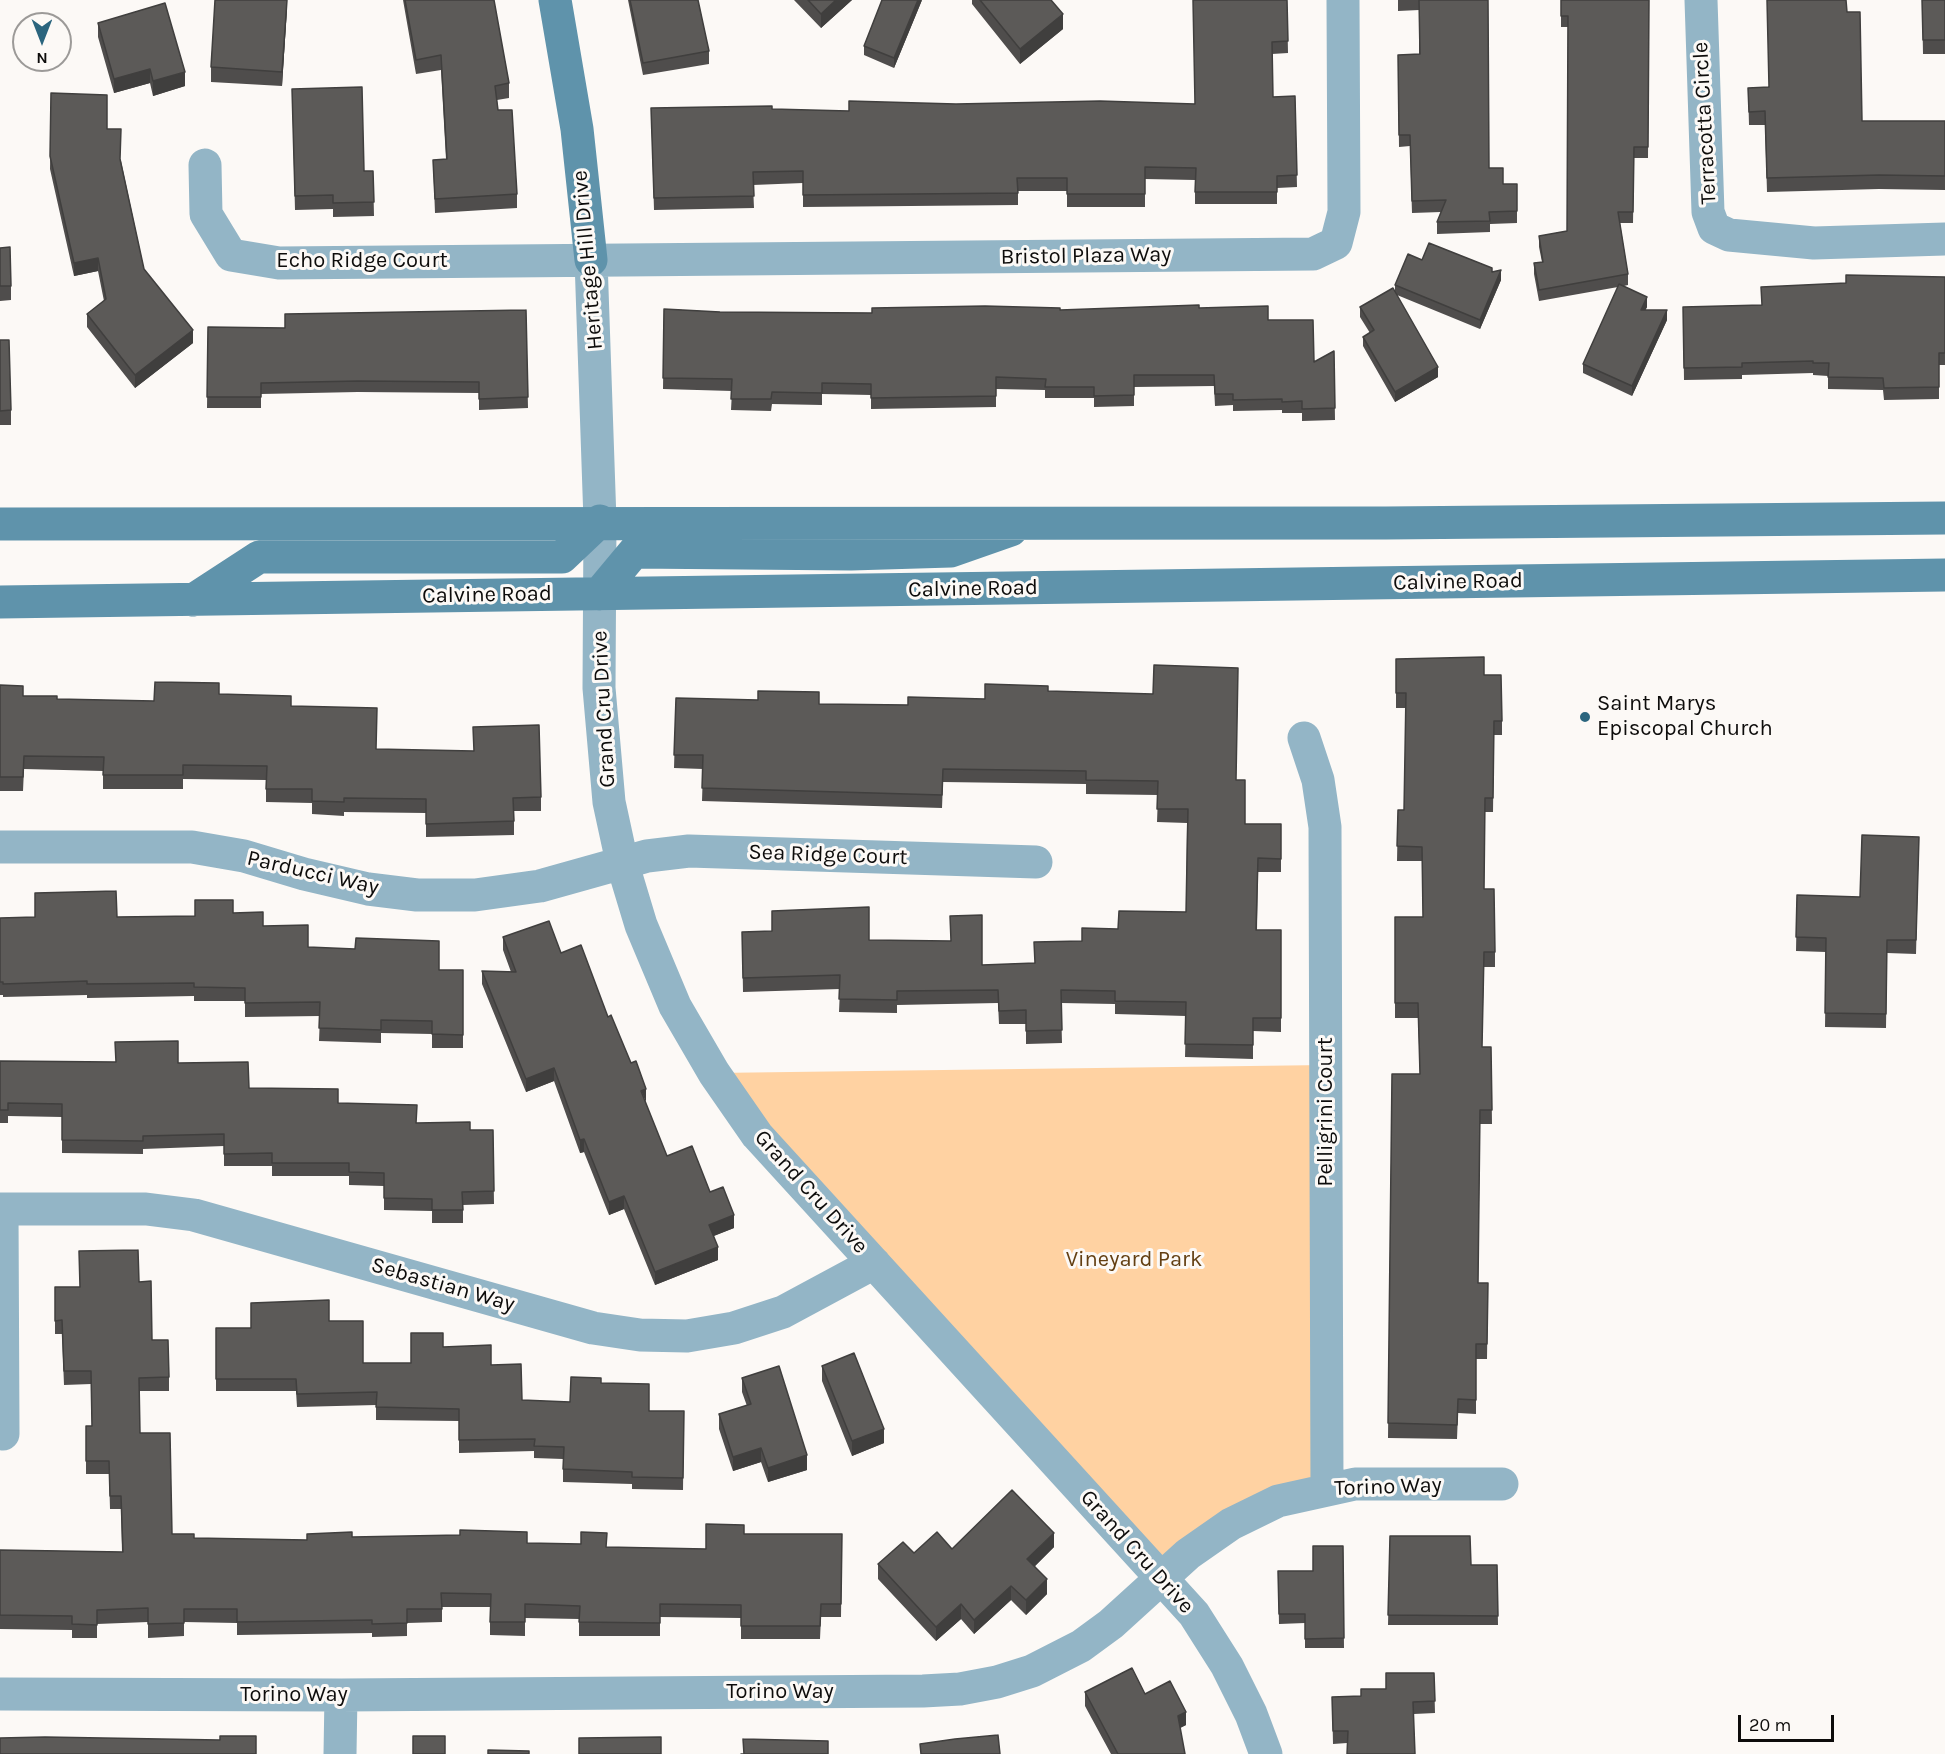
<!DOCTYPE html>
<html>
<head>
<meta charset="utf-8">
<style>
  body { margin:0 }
  #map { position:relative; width:1945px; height:1754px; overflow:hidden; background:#fcf9f6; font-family:Karla,sans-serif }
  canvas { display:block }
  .north { position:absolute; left:12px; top:12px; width:60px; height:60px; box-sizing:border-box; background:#fcf9f6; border:2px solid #9c9a98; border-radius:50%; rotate:180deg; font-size:16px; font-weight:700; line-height:24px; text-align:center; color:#0d0c0b }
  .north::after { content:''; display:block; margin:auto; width:21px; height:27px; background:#2b657e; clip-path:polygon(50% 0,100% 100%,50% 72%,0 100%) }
  .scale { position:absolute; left:1738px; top:1715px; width:96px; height:27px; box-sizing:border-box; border:3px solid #0d0c0b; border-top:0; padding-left:8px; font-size:18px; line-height:21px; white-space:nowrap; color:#0d0c0b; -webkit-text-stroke:4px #fcf9f6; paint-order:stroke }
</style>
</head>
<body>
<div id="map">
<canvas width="1945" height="1754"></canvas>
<div class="north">N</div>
<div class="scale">20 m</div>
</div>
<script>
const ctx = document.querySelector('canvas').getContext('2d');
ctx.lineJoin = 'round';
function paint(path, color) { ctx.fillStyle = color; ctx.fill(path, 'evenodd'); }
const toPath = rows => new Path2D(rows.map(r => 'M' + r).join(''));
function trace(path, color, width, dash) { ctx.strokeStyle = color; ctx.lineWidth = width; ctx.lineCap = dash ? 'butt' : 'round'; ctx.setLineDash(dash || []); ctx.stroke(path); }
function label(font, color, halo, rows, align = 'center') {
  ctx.font = font + ' Karla,sans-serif'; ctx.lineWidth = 6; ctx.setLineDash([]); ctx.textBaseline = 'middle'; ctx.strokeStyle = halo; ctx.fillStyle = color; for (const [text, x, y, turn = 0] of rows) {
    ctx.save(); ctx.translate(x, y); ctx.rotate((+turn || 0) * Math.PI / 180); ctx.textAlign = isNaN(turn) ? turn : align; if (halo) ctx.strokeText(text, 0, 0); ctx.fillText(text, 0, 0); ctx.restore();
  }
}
paint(toPath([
  [1326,1065,1327,1488,1162,1577,714,1073]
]), '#ffd2a2');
trace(toPath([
  [1701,0,1708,212,1714,228,1729,235,1814,243,1945,239],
  [205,165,206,214,231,255,279,263,1313,254,1336,243,1344,212,1343,0],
  [591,260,600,521,599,688,609,802,622,862,641,925,675,1006,714,1073,757,1135,1194,1614,1227,1666,1251,1714,1266,1754],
  [1304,738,1318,780,1325,827,1327,1488],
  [0,847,192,847,244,856,304,874,368,889,417,895,475,895,540,886,647,856,689,851,1036,862],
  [0,1209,146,1209,194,1215,593,1328,640,1335,687,1336,734,1328,783,1312,874,1263],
  [2,1209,3,1434],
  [0,1694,341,1695,923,1691,960,1689,997,1682,1032,1671,1081,1646,1111,1624,1188,1554,1231,1524,1278,1501,1355,1484,1502,1484],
  [340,1754,341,1695]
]), '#93b5c6', 33);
trace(toPath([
  [555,0,577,129,591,260],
  [0,524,1386,523,1945,518],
  [599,594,634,552,851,554,951,551,1011,530],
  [193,600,259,557,562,557,600,521],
  [0,602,1945,575]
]), '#5f93ab', 33);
paint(toPath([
  [403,0,494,0,509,83,509,98,497,100,498,110,517,194,517,208,435,213,433,160,446,159,441,70,416,74],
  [628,0,698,0,709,51,709,64,643,75],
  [794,0,852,0,821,28],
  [922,0,894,68,864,55,864,46],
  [972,0,1051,0,1063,29,1020,64,972,4],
  [1287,0,1288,53,1272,54,1273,97,1295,96,1297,187,1277,188,1277,204,1195,204,1195,180,1145,179,1145,207,1067,207,1067,191,1018,191,1018,205,803,207,803,183,753,185,754,208,654,210,651,108,849,111,956,104,1195,104],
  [1398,0,1488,0,1489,168,1503,184,1517,184,1517,223,1490,224,1490,232,1437,234,1437,222,1441,212,1412,213,1410,146,1399,147,1398,55,1419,54,1419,10,1398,11],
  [1561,0,1649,0,1648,158,1634,158,1633,223,1620,223,1628,274,1628,285,1624,286,1647,307,1645,310,1667,320,1632,396,1583,373,1583,364,1618,287,1539,301,1534,274,1534,263,1542,262,1539,247,1539,236,1567,231,1568,27,1561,27],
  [1922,0,1945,0,1945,54,1923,54],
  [287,8,282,86,211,82,211,67],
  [1847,12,1862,121,1945,121,1945,190,1879,189,1767,192,1765,125,1749,125,1748,88,1768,87],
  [98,23,185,86,153,96,150,83,114,93,98,37],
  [292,89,364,171,373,171,374,216,333,217,333,209,295,210],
  [51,93,107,129,121,161,144,269,193,343,135,388,87,327,87,314,104,301,98,271,74,276,50,169],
  [0,248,11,286,11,300,0,301],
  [1422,260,1492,272,1501,280,1480,329,1397,295,1438,377,1395,402,1363,346,1363,337,1370,333,1360,317,1360,307,1395,291,1395,285],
  [1945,277,1945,365,1939,365,1939,399,1884,400,1883,390,1828,389,1828,376,1813,375,1813,373,1742,375,1742,379,1684,380,1683,307,1762,305,1846,283],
  [1199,308,1268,320,1314,362,1334,351,1335,420,1302,421,1302,413,1282,413,1282,410,1233,411,1233,405,1215,406,1214,386,1134,387,1134,406,1094,407,1094,398,1045,398,1045,390,996,389,996,407,871,409,871,395,822,394,822,405,772,404,771,411,731,410,732,391,663,389,664,309,720,312,872,313],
  [526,310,528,408,479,410,479,393,358,392,261,394,261,408,207,408,208,327,285,328],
  [0,340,11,410,11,425,0,425],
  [1396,659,1484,675,1502,721,1502,735,1494,735,1493,812,1485,812,1484,889,1495,952,1495,967,1484,967,1482,1047,1491,1047,1492,1124,1480,1124,1478,1283,1488,1283,1487,1359,1476,1359,1476,1414,1458,1413,1457,1439,1388,1438,1392,1074,1420,1074,1418,1018,1395,1018,1395,917,1423,917,1422,861,1397,861,1398,810,1404,810,1406,708,1396,708],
  [0,685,23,696,57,699,154,701,219,694,291,706,376,749,541,797,541,811,514,811,514,835,426,837,426,813,344,812,344,816,312,814,312,803,266,802,266,780,183,779,183,789,103,789,103,771,24,769,23,791,0,791],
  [1048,691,1236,780,1245,824,1281,824,1281,872,1258,872,1257,930,1281,930,1281,1032,1253,1031,1253,1059,1185,1057,1186,1016,1115,1014,1115,1004,1061,1003,1062,1043,1026,1044,1026,1024,999,1024,998,1003,897,1005,897,1013,839,1012,840,989,743,992,742,932,869,940,982,965,1034,963,1082,941,1118,929,1186,912,1187,823,1157,822,1158,795,1086,794,1086,784,943,782,942,808,702,801,703,769,674,768,676,698,819,704,908,705,985,699],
  [1919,837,1916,954,1887,953,1886,1028,1825,1027,1826,952,1796,951,1797,895,1860,897],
  [35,893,117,917,195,916,233,913,263,926,308,947,439,970,463,970,463,1048,432,1048,432,1034,381,1033,381,1043,319,1041,320,1016,245,1017,245,1001,194,1001,194,996,87,998,87,995,3,997,3,995,0,995,0,918,35,917],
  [503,937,561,953,608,1017,645,1102,667,1156,710,1192,734,1228,713,1236,718,1260,655,1285,624,1209,609,1215,584,1152,580,1153,554,1081,526,1092,482,984,482,971,511,972,503,950],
  [0,1061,178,1063,249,1088,338,1103,417,1123,470,1130,493,1130,494,1204,463,1205,463,1223,432,1223,432,1211,384,1210,384,1186,349,1185,349,1176,272,1176,272,1166,224,1166,224,1146,143,1149,143,1154,62,1153,62,1117,8,1116,8,1123,0,1123],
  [139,1282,152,1340,169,1377,169,1391,139,1391,140,1433,172,1534,194,1538,307,1540,352,1537,527,1543,607,1547,706,1549,744,1534,842,1534,841,1617,821,1617,820,1639,741,1639,741,1618,660,1617,660,1636,579,1636,579,1619,525,1618,525,1636,490,1635,490,1607,442,1607,442,1622,407,1623,407,1636,372,1637,372,1633,237,1635,237,1623,184,1622,184,1636,148,1638,148,1622,97,1624,97,1638,72,1638,72,1630,0,1629,0,1550,122,1552,121,1509,110,1509,109,1474,86,1474,86,1426,92,1426,91,1384,64,1385,62,1334,55,1334,55,1287,79,1287],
  [329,1321,363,1363,411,1363,443,1347,491,1365,522,1400,570,1402,601,1383,649,1411,684,1411,683,1490,632,1489,632,1484,563,1482,563,1459,534,1458,534,1451,459,1453,459,1421,376,1420,376,1405,297,1407,296,1391,216,1391,216,1328,251,1328],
  [822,1366,884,1443,852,1456,822,1381],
  [742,1378,807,1470,768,1482,761,1462,733,1471,719,1429,719,1414,747,1406,742,1392],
  [1390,1536,1471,1565,1497,1565,1498,1625,1388,1625],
  [1343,1546,1344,1648,1305,1648,1305,1623,1279,1624,1278,1571,1313,1571],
  [1054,1547,1035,1566,1047,1594,1026,1615,1011,1600,974,1634,961,1619,936,1641,878,1579,878,1564,914,1553,952,1549],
  [1434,1673,1435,1713,1414,1714,1347,1743,1333,1744,1332,1697,1361,1696,1386,1689],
  [1085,1692,1145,1694,1186,1725,1180,1728,1185,1754,1111,1754,1085,1706]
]), '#4f4d4c');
paint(toPath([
  [287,0,287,8,282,86,282,72],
  [836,0,852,0,821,28,821,14],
  [918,0,922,0,894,68,894,58],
  [1063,14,1063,29,1020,64,1020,49],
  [150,69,150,83,114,93,114,79],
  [185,72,185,86,153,96,153,81],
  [98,258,98,271,74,276,74,263],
  [1501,270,1501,280,1480,329,1480,320],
  [1647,297,1647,307,1641,320,1641,310],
  [1667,310,1667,320,1632,396,1632,386],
  [193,330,193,343,135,388,135,375],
  [1438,367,1438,377,1395,402,1395,392],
  [554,1068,554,1081,526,1092,526,1079],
  [646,1089,646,1102,641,1091],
  [584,1139,584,1152,580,1153,580,1140],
  [624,1196,624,1209,609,1215,609,1202],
  [734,1215,734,1228,709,1238,709,1225],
  [718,1247,718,1260,655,1285,655,1272],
  [884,1429,884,1443,852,1456,852,1441],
  [761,1448,761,1462,733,1471,733,1457],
  [807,1455,807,1470,768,1482,768,1468],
  [1054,1533,1054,1547,1027,1574,1027,1559],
  [1047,1579,1047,1594,1026,1615,1026,1600],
  [1011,1586,1011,1600,974,1634,974,1620],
  [961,1604,961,1619,936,1641,936,1627],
  [1186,1712,1186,1725,1178,1729,1178,1716]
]), '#403f3e');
const building = toPath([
  [215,0,287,0,282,72,211,67,215,0],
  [405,0,494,0,509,83,495,86,498,110,512,110,517,194,435,199,433,160,447,159,441,55,416,60,405,0],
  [630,0,698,0,709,51,643,63,630,0],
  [808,0,836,0,821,14,808,0],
  [882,0,918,0,894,58,864,46,882,0],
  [980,0,1051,0,1063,14,1020,49,980,0],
  [1193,0,1287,0,1288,41,1272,42,1273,97,1295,96,1297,175,1277,176,1277,192,1195,192,1196,168,1145,167,1145,194,1067,194,1067,178,1017,178,1018,193,803,195,803,171,753,172,754,196,654,198,651,108,772,106,772,109,849,111,849,101,956,104,1100,101,1195,104,1193,0],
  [1419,0,1488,0,1489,168,1503,168,1503,184,1517,184,1517,211,1489,212,1490,221,1437,222,1446,200,1412,201,1410,135,1399,135,1398,55,1420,54,1419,0],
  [1561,0,1649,0,1648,147,1634,147,1633,212,1618,212,1628,274,1539,290,1534,263,1543,262,1539,236,1567,231,1568,16,1561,16,1561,0],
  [1767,0,1846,0,1847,12,1860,12,1862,121,1945,121,1945,176,1879,175,1767,178,1765,111,1749,112,1748,88,1769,87,1767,0],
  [1922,0,1945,0,1945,40,1923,40,1922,0],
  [165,3,185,72,153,81,150,69,114,79,98,23,165,3],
  [362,87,364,171,373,171,374,202,333,203,333,195,295,196,292,89,362,87],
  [51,93,107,95,107,129,121,129,120,159,144,269,193,330,135,375,87,314,106,299,98,258,74,263,50,156,51,93],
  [1429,243,1492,268,1492,272,1501,270,1480,320,1395,285,1408,254,1422,260,1429,243],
  [10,247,11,286,0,286,0,248,10,247],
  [1846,275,1945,277,1945,353,1939,353,1939,387,1884,388,1883,378,1828,377,1829,363,1813,363,1813,361,1742,363,1742,367,1684,368,1683,307,1762,305,1761,287,1846,283,1846,275],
  [1619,284,1647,297,1641,310,1667,310,1632,386,1583,364,1619,284],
  [1393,288,1438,367,1395,392,1363,337,1374,330,1360,307,1393,288],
  [1199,305,1199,308,1268,306,1268,320,1313,320,1314,362,1334,351,1335,408,1302,409,1302,401,1282,402,1282,399,1233,400,1233,394,1215,394,1214,375,1134,375,1134,395,1094,396,1094,387,1045,387,1046,379,996,377,996,396,871,398,871,384,822,383,822,393,772,392,771,399,731,399,732,379,663,378,664,309,720,312,872,313,872,308,985,306,1060,308,1060,310,1199,305],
  [526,310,528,397,479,399,479,382,358,381,261,383,261,397,207,397,208,327,285,328,285,314,526,310],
  [0,340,9,340,11,410,0,411,0,340],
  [1484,657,1484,675,1501,675,1502,721,1494,721,1493,798,1485,798,1484,889,1494,889,1495,952,1484,952,1482,1047,1491,1047,1492,1110,1480,1110,1478,1283,1488,1283,1487,1344,1476,1344,1476,1400,1458,1399,1457,1425,1388,1423,1392,1074,1420,1074,1418,1003,1395,1003,1395,917,1423,917,1422,847,1397,846,1398,810,1404,810,1406,693,1396,693,1396,659,1484,657],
  [1154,665,1238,668,1236,780,1245,780,1245,824,1281,824,1281,859,1258,858,1256,930,1281,930,1281,1018,1253,1018,1253,1045,1185,1044,1186,1002,1115,1001,1115,991,1061,990,1062,1030,1026,1031,1026,1010,999,1011,998,990,897,991,897,1000,839,999,840,975,743,978,742,932,772,931,772,911,869,907,869,940,951,941,950,916,982,915,982,965,1035,963,1034,942,1082,941,1082,928,1118,929,1119,911,1186,912,1188,809,1157,809,1158,781,1086,780,1086,771,943,769,942,795,702,788,703,755,674,755,676,698,758,700,758,691,819,692,819,704,908,705,908,697,985,699,985,684,1048,686,1048,691,1153,694,1154,665],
  [155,682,219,683,219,694,291,696,291,706,377,708,376,749,474,751,473,727,539,725,541,797,513,798,514,821,426,824,426,799,344,798,344,802,312,801,312,789,266,789,267,766,183,765,183,775,103,775,104,757,24,756,23,777,0,777,0,685,23,686,23,696,57,696,57,699,154,701,155,682],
  [1862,835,1919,837,1916,940,1887,940,1886,1014,1825,1013,1826,938,1796,937,1797,895,1860,897,1862,835],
  [116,891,117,917,195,916,195,900,233,900,233,913,263,912,263,926,308,925,308,947,355,949,356,938,439,941,439,970,463,970,463,1035,432,1034,432,1021,381,1020,381,1030,319,1028,320,1002,245,1003,245,988,194,987,194,983,87,984,87,981,3,984,3,982,0,982,0,918,35,917,35,893,116,891],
  [549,921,561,953,581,945,608,1017,611,1015,631,1063,636,1061,646,1089,641,1091,667,1156,692,1146,710,1192,723,1187,734,1215,709,1225,718,1247,655,1272,624,1196,609,1202,584,1139,580,1140,554,1068,526,1079,482,971,516,972,503,937,549,921],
  [178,1041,178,1063,248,1062,249,1088,338,1089,338,1103,417,1105,416,1123,470,1122,470,1130,493,1130,494,1191,462,1192,463,1210,432,1210,432,1199,384,1198,384,1173,349,1172,349,1163,272,1163,272,1153,224,1154,224,1134,143,1136,143,1141,62,1140,62,1104,8,1103,8,1110,0,1110,0,1061,116,1062,115,1042,178,1041],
  [138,1250,139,1282,151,1281,152,1340,168,1340,169,1377,139,1378,140,1433,170,1433,172,1534,194,1534,194,1538,307,1540,307,1534,352,1532,352,1537,460,1535,460,1530,527,1532,527,1543,581,1544,581,1532,607,1533,606,1547,706,1549,706,1524,744,1525,744,1534,842,1534,841,1604,821,1604,820,1626,741,1626,741,1605,660,1604,660,1623,579,1622,580,1606,525,1604,525,1622,490,1622,491,1594,441,1593,442,1609,407,1609,407,1623,372,1624,372,1620,237,1622,237,1609,184,1609,184,1623,148,1624,148,1608,97,1610,97,1625,72,1624,72,1616,0,1615,0,1550,123,1552,121,1496,110,1496,109,1461,86,1461,86,1426,92,1426,91,1371,64,1371,62,1320,55,1321,55,1287,80,1287,79,1251,138,1250],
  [329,1300,329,1321,363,1321,363,1363,411,1363,411,1333,443,1333,443,1347,491,1345,491,1365,521,1364,522,1400,570,1402,571,1377,601,1378,601,1383,649,1384,649,1411,684,1411,683,1478,632,1477,632,1472,563,1469,564,1447,534,1446,535,1439,459,1440,459,1409,376,1407,377,1392,297,1394,296,1379,216,1379,216,1328,251,1328,251,1303,329,1300],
  [854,1353,884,1429,852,1441,822,1366,854,1353],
  [779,1366,807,1455,768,1468,761,1448,733,1457,719,1414,751,1404,742,1378,779,1366],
  [1012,1490,1054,1533,1027,1559,1047,1579,1026,1600,1011,1586,974,1620,961,1604,936,1627,878,1564,903,1542,914,1553,937,1532,952,1549,1012,1490],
  [1390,1536,1470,1536,1471,1565,1497,1565,1498,1616,1388,1615,1390,1536],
  [1313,1546,1343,1546,1344,1638,1305,1639,1305,1614,1279,1614,1278,1571,1313,1571,1313,1546],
  [1132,1668,1145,1694,1170,1681,1186,1712,1178,1716,1185,1754,1118,1754,1085,1692,1132,1668],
  [1386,1673,1434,1673,1435,1701,1413,1702,1415,1754,1347,1754,1348,1731,1333,1731,1332,1697,1361,1696,1361,1689,1386,1689,1386,1673],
  [998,1735,1000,1754,921,1754,920,1744,955,1739,998,1735],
  [220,1736,256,1736,256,1754,0,1754,0,1738,45,1737,220,1740,220,1736],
  [413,1736,445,1736,445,1754,413,1754,413,1736],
  [661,1737,661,1754,579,1754,579,1738,661,1737],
  [743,1739,828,1741,828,1754,741,1754,744,1754,743,1739],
  [488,1750,529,1751,529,1754,488,1754,488,1750]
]);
paint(building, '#5c5a58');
trace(building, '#403f3e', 1.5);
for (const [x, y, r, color] of [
  [1585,717,6,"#2b657e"]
]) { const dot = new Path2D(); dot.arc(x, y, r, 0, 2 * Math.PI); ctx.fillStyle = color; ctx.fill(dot); trace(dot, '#fcf9f6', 2); }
label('22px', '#0d0c0b', '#fcf9f6', [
  ["Terracotta Circle",1705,123,-93],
  ["Bristol Plaza Way",1086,256,-1],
  ["Heritage Hill Drive",588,260,-95],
  ["Echo Ridge Court",362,261],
  ["Calvine Road",1458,582,-1],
  ["Calvine Road",973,589,-1],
  ["Calvine Road",487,595,-1],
  ["Grand Cru Drive",604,709,-93],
  ["Sea Ridge Court",828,855,2],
  ["Parducci Way",313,873,13],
  ["Pelligrini Court",1326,1112,-90],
  ["Grand Cru Drive",811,1192,48],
  ["Sebastian Way",443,1285,16],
  ["Torino Way",1388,1487,-2],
  ["Grand Cru Drive",1137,1552,48],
  ["Torino Way",780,1692],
  ["Torino Way",294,1695]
]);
label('22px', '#0d0c0b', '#fcf9f6', [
  ["Saint Marys",1597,704],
  ["Episcopal Church",1597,729]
], 'left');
label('22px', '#633f12', '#fcf9f6', [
  ["Vineyard Park",1134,1260]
]);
</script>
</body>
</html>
